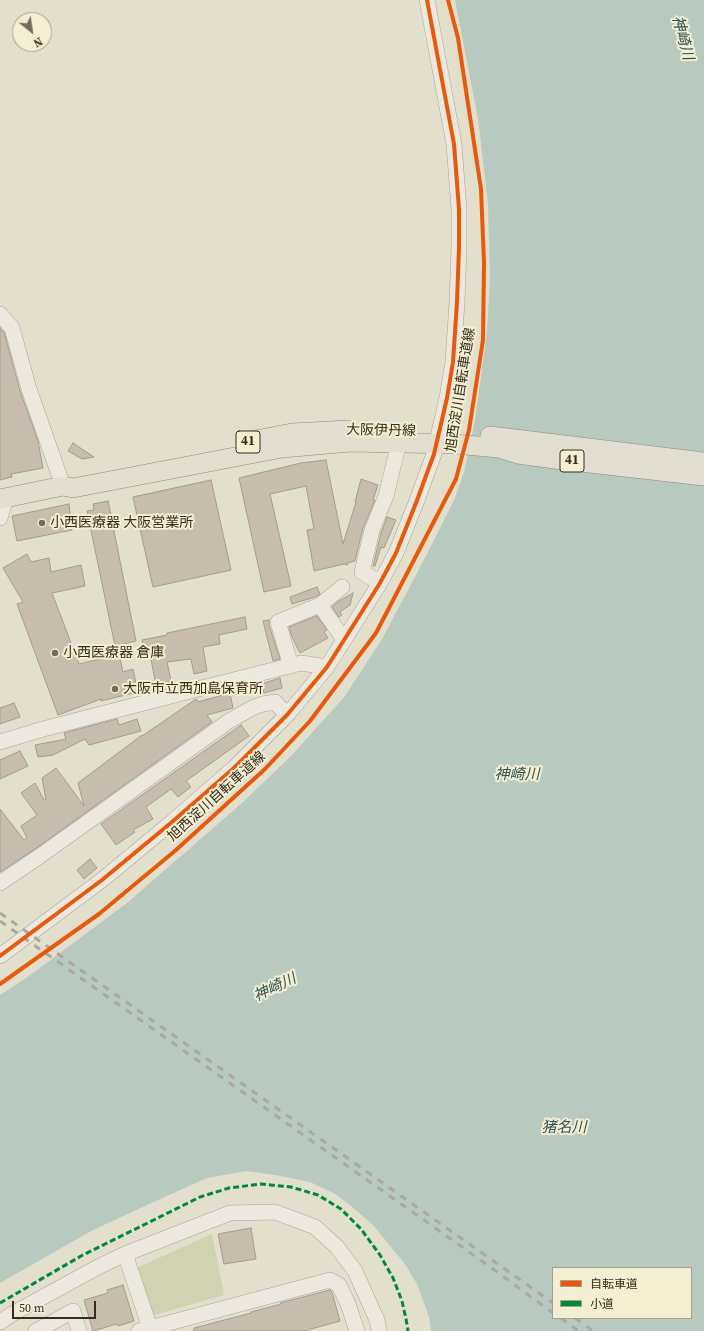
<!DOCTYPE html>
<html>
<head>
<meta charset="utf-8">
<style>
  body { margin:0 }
  #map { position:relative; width:704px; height:1331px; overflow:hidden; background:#e3dfcd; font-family:"Source Serif 4","Noto Sans JP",serif }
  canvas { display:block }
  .legend { position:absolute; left:552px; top:1267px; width:140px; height:52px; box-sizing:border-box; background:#f4eed2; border:1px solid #a8a08a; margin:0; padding:5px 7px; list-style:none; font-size:12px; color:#372c1e }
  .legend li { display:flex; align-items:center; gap:8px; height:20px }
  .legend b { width:20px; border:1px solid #a8a08a }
  .north { position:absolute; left:12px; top:12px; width:40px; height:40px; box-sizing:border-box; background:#f4eed2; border:1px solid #a8a08a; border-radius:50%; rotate:150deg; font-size:11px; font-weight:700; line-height:16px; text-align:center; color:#372c1e }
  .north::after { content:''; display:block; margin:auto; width:14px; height:18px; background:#736b5b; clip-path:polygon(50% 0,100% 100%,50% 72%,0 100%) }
  .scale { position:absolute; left:12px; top:1301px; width:84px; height:18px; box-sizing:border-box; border:2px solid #372c1e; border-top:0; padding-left:5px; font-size:12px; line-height:14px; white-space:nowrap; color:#372c1e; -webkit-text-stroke:3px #f4eed2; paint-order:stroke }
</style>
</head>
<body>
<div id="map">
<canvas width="704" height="1331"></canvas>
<ul class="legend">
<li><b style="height:5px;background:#e8590c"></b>自転車道</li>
<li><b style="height:5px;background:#00873e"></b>小道</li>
</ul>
<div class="north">N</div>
<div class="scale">50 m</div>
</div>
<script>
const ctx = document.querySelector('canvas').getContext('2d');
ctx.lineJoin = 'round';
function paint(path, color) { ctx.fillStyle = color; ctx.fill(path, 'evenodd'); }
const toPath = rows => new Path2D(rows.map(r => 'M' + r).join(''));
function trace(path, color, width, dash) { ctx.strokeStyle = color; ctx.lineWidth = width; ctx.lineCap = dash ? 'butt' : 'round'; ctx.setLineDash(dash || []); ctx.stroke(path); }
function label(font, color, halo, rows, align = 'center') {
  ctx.font = font + ' "Source Serif 4","Noto Sans JP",serif'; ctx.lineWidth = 4; ctx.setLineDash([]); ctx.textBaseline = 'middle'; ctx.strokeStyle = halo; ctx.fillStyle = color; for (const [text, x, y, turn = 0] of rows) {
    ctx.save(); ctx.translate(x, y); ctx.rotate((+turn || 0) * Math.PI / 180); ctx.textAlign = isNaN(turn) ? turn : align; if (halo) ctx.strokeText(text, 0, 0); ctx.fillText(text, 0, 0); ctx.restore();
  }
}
paint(toPath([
  [212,1234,224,1295,154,1315,151,1314,136,1268]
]), '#cfd3af');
paint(toPath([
  [455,0,704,0,704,1331,431,1331,429,1317,417,1284,405,1264,373,1225,350,1205,335,1194,310,1182,275,1175,247,1171,207,1178,158,1200,93,1230,0,1283,0,995,29,976,127,903,242,803,292,755,345,696,382,639,426,556,455,498,464,472,475,421,487,331,490,278,488,204,478,119],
  [553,1268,691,1268,691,1318,553,1318]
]), '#b8c9c0');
const building = toPath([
  [0,328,4,332,20,391,38,441,43,468,11,474,12,477,0,480,0,328],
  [73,443,94,457,82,459,68,451,73,443],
  [326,460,343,544,356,502,355,502,361,479,378,485,373,500,375,500,363,528,355,561,347,563,348,565,344,564,314,571,307,530,314,529,306,486,270,494,291,586,264,592,239,478,301,463,326,460],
  [211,480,231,570,153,587,133,497,211,480],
  [108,501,136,641,115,646,87,511,94,510,93,504,108,501],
  [69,504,72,530,17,541,12,516,69,504],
  [387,517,396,520,384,548,381,547,375,566,373,566,381,533,387,517],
  [27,554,31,562,49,558,51,572,81,565,85,586,52,593,79,664,119,654,123,672,133,669,138,692,101,701,101,699,58,715,17,604,23,602,3,568,27,554],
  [317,587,320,594,315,597,292,604,290,597,317,587],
  [353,593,350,605,340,612,342,615,339,617,332,607,339,601,353,593],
  [317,616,327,630,324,632,328,638,300,653,292,637,289,627,317,616],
  [245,617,247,629,219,635,220,644,203,647,207,671,194,674,191,659,167,662,171,681,156,685,149,649,144,650,142,640,167,635,167,633,245,617],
  [269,620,269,625,280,659,273,661,263,621,269,620],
  [280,678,282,688,264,693,261,684,280,678],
  [230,693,233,708,207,715,212,722,35,849,0,872,0,809,24,840,27,838,21,826,37,815,21,793,35,783,44,800,46,800,42,778,56,768,84,806,78,783,142,735,142,736,196,699,198,702,230,693],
  [14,703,20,717,0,724,0,708,14,703],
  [117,719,119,725,137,719,141,731,89,745,85,739,53,755,38,757,35,745,66,739,64,733,117,719],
  [241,725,249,736,186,781,191,787,178,797,171,789,146,807,153,819,133,830,135,832,116,845,101,824,241,725],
  [20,751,28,766,0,779,0,760,20,751],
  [90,859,97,868,84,879,77,870,90,859],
  [251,1228,256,1259,224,1264,218,1234,251,1228],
  [123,1285,134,1321,118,1326,117,1324,93,1331,84,1300,108,1293,107,1290,123,1285],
  [330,1290,332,1292,340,1321,304,1331,194,1331,194,1328,251,1313,251,1312,281,1304,280,1303,330,1290]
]);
paint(building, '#c7bdae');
trace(building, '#a39b8c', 1);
const minor = toPath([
  [0,314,12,328,29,389,63,486],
  [0,518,6,498],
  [380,583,362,572,372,530,386,496,399,442],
  [320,605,344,640],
  [291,666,278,622,320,605,342,587],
  [0,742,43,729,198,689,301,663,327,667],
  [0,883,40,856,229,721,254,707,263,704,275,702,287,715],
  [0,956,102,880,172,822,234,768,287,715,327,667,380,583,396,553,416,503,434,454,447,398,453,362,457,302,459,247,459,209,454,144,427,0],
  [125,1254,151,1331],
  [0,1322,12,1314,98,1267,125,1254,230,1213,275,1212,315,1227,337,1247,355,1271,377,1320,379,1331],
  [36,1331,73,1311,79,1331],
  [139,1331,330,1280,339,1285,348,1304,357,1331]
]);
const major = toPath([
  [490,436,704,462],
  [256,440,292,433,348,430],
  [0,499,63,486,73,488,282,448,350,442,455,444,499,448,518,454,555,459,704,476]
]);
trace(minor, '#a8a395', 16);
trace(major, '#8e897c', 20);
trace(minor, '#ece8de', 15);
trace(major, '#e3dfd0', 19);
trace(toPath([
  [0,913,553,1303],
  [0,921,482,1261,553,1313],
  [561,1318,578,1331],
  [575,1318,593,1331]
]), '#aba89e', 3, [7, 7]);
trace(toPath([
  [0,1303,81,1256,200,1197,229,1188,261,1184,291,1187,318,1195,341,1209,361,1229,380,1255,393,1278,402,1301,406,1319,408,1331]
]), '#00873e', 3, [6, 3]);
trace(toPath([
  [0,956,102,880,172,822,234,768,287,715,327,667,380,583,396,553,416,503,434,454,447,398,453,362,457,302,459,247,459,209,454,144,427,0],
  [0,984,99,914,176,850,265,769,310,721,376,633,456,479,469,430,483,340,484,263,481,189,458,38,448,0]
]), '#e8590c', 4);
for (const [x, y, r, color] of [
  [42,523,4,"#736b5b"],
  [55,653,4,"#736b5b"],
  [115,689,4,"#736b5b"]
]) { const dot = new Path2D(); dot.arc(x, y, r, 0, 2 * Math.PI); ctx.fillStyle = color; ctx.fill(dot); trace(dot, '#f4eed2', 1.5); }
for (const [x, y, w] of [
  [248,442,24],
  [572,461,24]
]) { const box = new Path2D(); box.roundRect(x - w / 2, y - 11, w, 22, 3); ctx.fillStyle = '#f4eed2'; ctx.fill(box); trace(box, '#372c1e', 1); }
label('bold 13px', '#372c1e', null, [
  ["41",248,442],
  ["41",572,461]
]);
label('14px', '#372c1e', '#f4eed2', [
  ["旭西淀川自転車道線",461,390,-81],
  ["大阪伊丹線",381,431,1],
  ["旭西淀川自転車道線",217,797,-42]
]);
label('14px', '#372c1e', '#f4eed2', [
  ["小西医療器 大阪営業所",50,523],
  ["小西医療器 倉庫",63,653],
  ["大阪市立西加島保育所",123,689]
], 'left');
label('italic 15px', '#2e5456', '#f4eed2', [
  ["神崎川",682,38,75],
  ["神崎川",517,775],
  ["神崎川",275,988,-26],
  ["猪名川",564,1128]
]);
</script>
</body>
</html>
